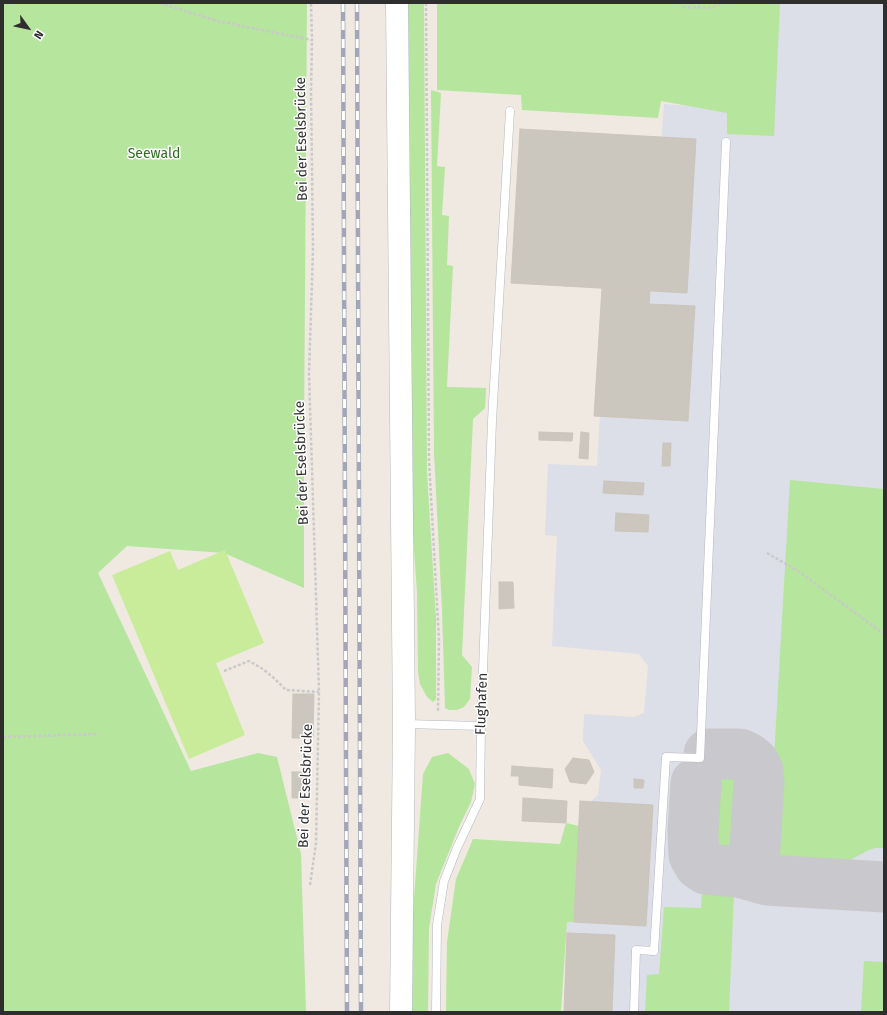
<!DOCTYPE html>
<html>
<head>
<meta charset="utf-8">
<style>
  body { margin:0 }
  #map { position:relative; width:887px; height:1015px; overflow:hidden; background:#efe9e1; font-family:"Fira Sans",sans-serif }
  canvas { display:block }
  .frame { position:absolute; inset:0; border:4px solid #2e2e2e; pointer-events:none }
  .north { position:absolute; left:8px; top:8px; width:40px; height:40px; -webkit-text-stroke:3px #fff; paint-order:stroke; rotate:123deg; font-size:11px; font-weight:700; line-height:16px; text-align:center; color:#2e2e2e }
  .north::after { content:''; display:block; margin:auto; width:14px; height:18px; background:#2e2e2e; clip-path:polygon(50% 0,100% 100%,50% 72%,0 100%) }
</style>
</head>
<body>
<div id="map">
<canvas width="887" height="1015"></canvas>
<div class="frame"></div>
<div class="north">N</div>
</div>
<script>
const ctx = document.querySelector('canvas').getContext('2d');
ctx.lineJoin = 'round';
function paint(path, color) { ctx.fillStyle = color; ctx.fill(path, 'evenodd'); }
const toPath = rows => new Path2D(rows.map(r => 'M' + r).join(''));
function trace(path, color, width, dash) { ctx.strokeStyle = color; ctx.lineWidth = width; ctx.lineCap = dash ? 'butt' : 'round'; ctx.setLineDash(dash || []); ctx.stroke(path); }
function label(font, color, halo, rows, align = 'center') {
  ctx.font = font + ' "Fira Sans",sans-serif'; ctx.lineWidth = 3; ctx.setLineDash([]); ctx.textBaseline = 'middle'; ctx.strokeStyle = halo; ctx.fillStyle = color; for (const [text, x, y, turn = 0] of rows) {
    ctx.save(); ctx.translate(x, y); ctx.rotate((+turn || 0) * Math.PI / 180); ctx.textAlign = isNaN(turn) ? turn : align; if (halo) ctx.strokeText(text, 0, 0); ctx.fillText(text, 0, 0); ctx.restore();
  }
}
paint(toPath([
  [759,3,884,3,884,1012,564,1012,567,922,574,922,580,801,590,802,598,795,601,770,583,741,584,714,634,717,644,713,648,666,639,654,552,646,557,536,545,535,548,464,597,466,600,416,594,416,602,288,650,291,664,104,753,111]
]), '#dcdee8');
paint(toPath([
  [3,3,307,3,304,431,304,588,224,553,127,546,98,573,191,771,258,753,277,757,301,854,306,1012,3,1012],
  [405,3,424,3,427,472,436,619,436,699,433,702,427,697,420,684,418,672,417,593,410,492],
  [437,3,780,3,774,136,727,134,727,113,661,101,658,118,522,110,521,95,437,90],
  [431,90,441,93,437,166,445,167,442,215,449,216,447,265,453,266,447,387,486,388,485,408,473,419,462,655,472,667,470,699,464,707,457,710,449,710,445,708,442,610,434,453],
  [790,480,884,489,884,848,875,848,869,850,840,865,768,862],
  [448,753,469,769,475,784,471,802,459,827,436,884,429,928,428,1012,410,1012,411,939,423,774,432,757],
  [711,759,738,762,746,771,740,850,726,856,712,855,705,847],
  [566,823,579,826,574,922,567,922,561,1012,446,1012,447,942,456,879,473,839,560,844],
  [708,881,722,881,734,894,729,1012,645,1012,647,975,659,974,664,907,701,908,702,890],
  [864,961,884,962,884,1012,861,1012]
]), '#b6e59e');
paint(toPath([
  [225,550,264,643,216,663,245,735,189,759,112,575,170,551,178,570]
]), '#c9ec9a');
trace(toPath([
  [709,754,740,754,748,758,754,763,758,771,759,783,754,862,755,870,760,876,767,880],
  [696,783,693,831,694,855,699,864,706,869,739,872,767,880,884,887]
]), '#c9c8cc', 51);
const building = toPath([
  [520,129,696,139,687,293,511,283,520,129],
  [602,288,650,291,649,304,695,306,688,421,594,416,602,288],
  [539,432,573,433,572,441,539,440,539,432],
  [581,432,589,433,588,459,579,458,581,432],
  [663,443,671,443,670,466,662,466,663,443],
  [604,481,644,483,643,495,603,493,604,481],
  [616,513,649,515,648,532,615,531,616,513],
  [499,582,513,582,514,608,499,609,499,582],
  [293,694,314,694,313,738,292,738,293,694],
  [573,758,589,760,594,772,586,784,570,782,565,769,573,758],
  [512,766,553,769,552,788,519,785,519,776,511,776,512,766],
  [292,772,310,772,310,798,292,798,292,772],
  [634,779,644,780,643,788,634,788,634,779],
  [523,798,567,801,566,823,522,821,523,798],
  [580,801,653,805,646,926,574,922,580,801],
  [567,933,615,935,612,1012,564,1012,567,933]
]);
paint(building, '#cbc7bf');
trace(building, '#cbc5ba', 1);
const lane = toPath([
  [405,724,481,726],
  [436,1012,437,925,444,881,457,848,480,799,481,726,492,421,510,111],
  [634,1012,636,950,654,951,666,757,700,758,726,142]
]);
const secondary = toPath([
  [397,3,404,724,401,1012]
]);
trace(lane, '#b4b7c1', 9);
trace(secondary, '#b4b7c1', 23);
trace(toPath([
  [160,3,217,21,312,40,311,3],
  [426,3,429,460,439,640,438,711],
  [683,7,710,8,723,3],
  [767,553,798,571,884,634],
  [224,671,249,661,263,669,275,679,286,690,319,692],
  [3,737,99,734],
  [310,885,316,843,319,692,309,374,313,249,311,92,312,40]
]), '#c9c9c9', 2.5, [3, 2]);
trace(lane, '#fff', 8);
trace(secondary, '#fff', 22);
const rail = toPath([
  [343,3,347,1012],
  [357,3,361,1012]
]);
trace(rail, '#a3a6b8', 4.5);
trace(rail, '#fff', 3, [9]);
label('14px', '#2e2e2e', '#fff', [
  ["Bei der Eselsbrücke",302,139,-91],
  ["Bei der Eselsbrücke",302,463,-92],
  ["Flughafen",482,704,-88],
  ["Bei der Eselsbrücke",306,786,-88]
]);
label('14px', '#2c6e1b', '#fff', [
  ["Seewald",154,154]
]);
</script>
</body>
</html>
